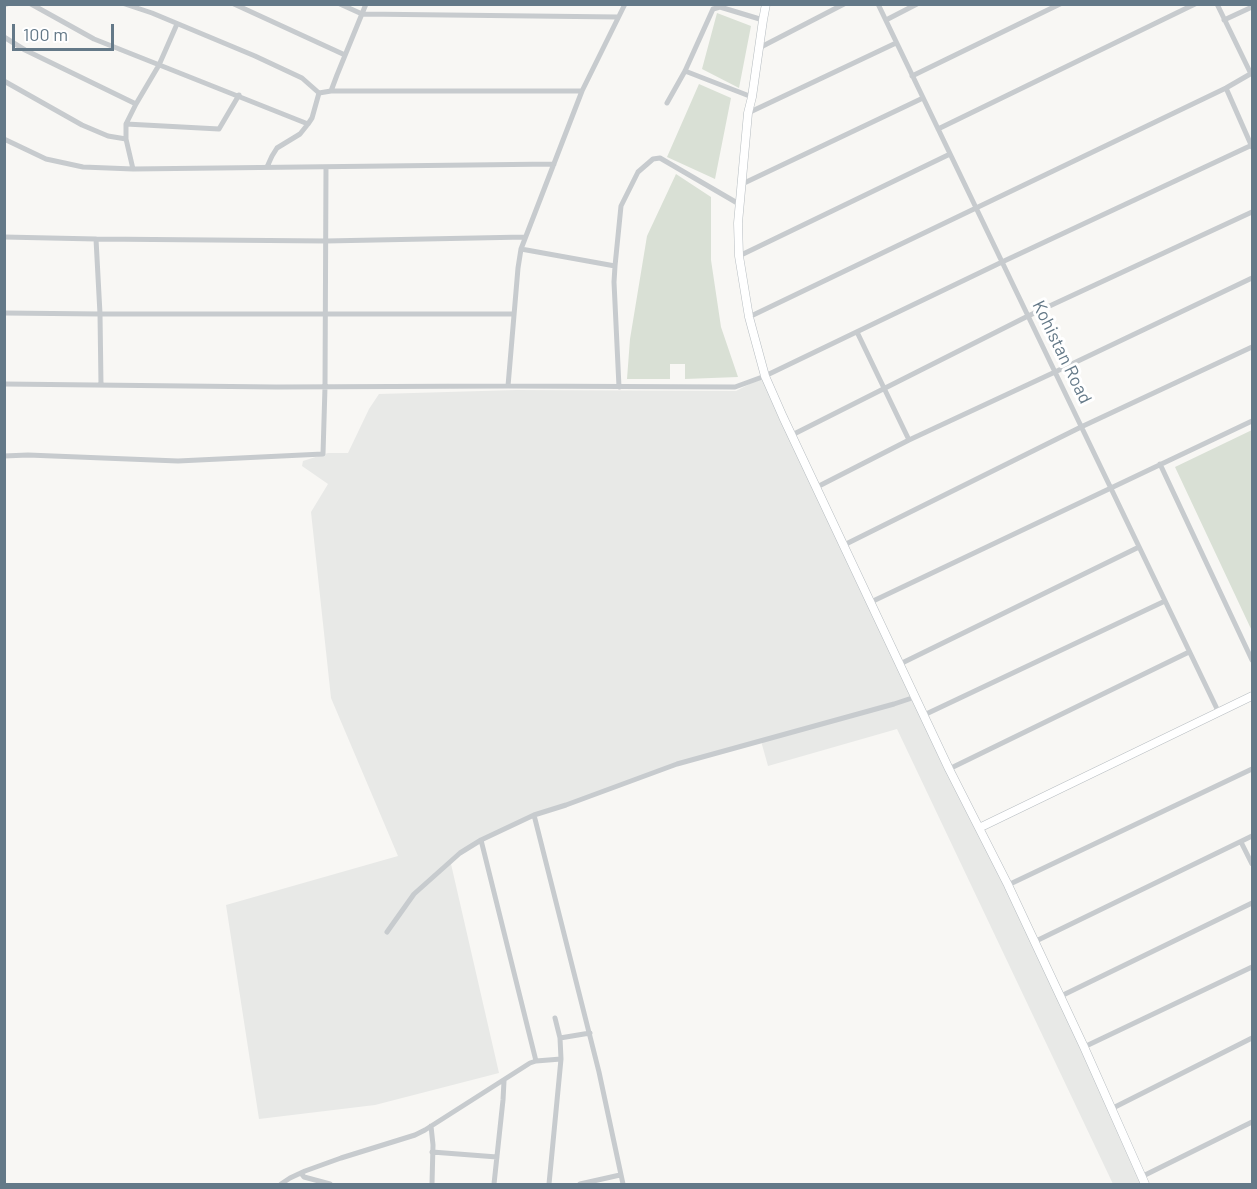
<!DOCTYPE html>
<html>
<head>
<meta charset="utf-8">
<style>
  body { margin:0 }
  #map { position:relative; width:1257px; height:1189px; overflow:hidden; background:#f8f7f4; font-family:Barlow,sans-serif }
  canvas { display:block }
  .frame { position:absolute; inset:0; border:6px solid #647988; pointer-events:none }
  .scale { position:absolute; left:12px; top:24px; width:102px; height:27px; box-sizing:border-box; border:3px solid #647988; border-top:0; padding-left:8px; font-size:18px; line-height:21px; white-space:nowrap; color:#647988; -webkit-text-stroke:4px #fff; paint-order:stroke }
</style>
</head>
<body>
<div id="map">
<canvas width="1257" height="1189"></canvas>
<div class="frame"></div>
<div class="scale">100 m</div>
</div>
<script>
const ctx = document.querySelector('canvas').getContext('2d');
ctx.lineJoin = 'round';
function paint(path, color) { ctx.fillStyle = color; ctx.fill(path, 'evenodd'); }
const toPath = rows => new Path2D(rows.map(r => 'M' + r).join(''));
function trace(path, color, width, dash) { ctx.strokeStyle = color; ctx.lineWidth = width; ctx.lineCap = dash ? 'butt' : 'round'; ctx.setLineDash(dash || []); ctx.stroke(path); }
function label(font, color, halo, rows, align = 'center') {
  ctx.font = font + ' Barlow,sans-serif'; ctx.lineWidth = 6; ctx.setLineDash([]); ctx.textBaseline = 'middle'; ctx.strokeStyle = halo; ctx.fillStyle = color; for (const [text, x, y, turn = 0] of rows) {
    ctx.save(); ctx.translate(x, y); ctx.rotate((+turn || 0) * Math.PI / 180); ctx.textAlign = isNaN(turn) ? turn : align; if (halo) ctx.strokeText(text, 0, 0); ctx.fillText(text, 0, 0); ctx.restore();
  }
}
paint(toPath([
  [765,376,1145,1184,1113,1184,897,729,768,766,761,741,677,764,534,815,460,853,451,864,499,1073,375,1105,259,1119,226,905,398,856,331,698,311,512,328,484,302,466,303,461,328,453,348,453,369,409,379,394,516,390,736,391]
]), '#e8e9e7');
paint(toPath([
  [717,13,751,26,739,88,702,69],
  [699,84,731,98,715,179,667,157],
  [676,174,711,197,711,260,721,327,738,377,685,379,685,364,670,364,670,379,627,379,630,339,647,236],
  [1252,430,1252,631,1175,467]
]), '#d9e0d5');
const secondary = toPath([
  [766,4,763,20,752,97,748,113,738,223,739,256,749,317,765,376,783,417,949,769,1008,885,1084,1047,1145,1184],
  [979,828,1252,696]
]);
trace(secondary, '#b7bdc1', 9);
trace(toPath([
  [31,4,94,39,308,124],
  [125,4,152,13,255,56,302,78,319,93,331,91,582,91],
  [234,4,345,55],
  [340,4,362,14,618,17],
  [878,4,1219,713],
  [1217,4,1251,74],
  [4,5,7,4],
  [886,20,917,4],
  [1224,20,1252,7],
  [4,37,25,50,136,104],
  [759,48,844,4],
  [685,71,752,97],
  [912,76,1060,4],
  [4,81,82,125,108,136,126,139],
  [1226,88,1252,147],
  [331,91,337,75,366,4],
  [667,103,685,71,713,9,720,7,763,20],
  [748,113,896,43],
  [126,124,219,129,239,95],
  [938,129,1195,4],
  [4,139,46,159,83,167,133,169,554,164],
  [267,167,272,156,277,148,300,134,308,124,312,118,319,93],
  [133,169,126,139,126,124,136,104,159,65,177,24],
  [740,185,923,98],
  [4,237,96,239,326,241,525,237],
  [96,239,100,314,101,385],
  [521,249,615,266],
  [739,256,950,154],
  [4,313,100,314,514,314],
  [749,317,1226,88,1252,73],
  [857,332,909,440],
  [4,384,276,387,508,386,735,387,765,376,1002,262,1252,145],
  [508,386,518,268,521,249,582,91,625,4],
  [619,387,614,282,615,266,621,206,638,172,653,159,660,158,739,204],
  [792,435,1028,316,1252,212],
  [4,456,28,455,178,461,323,454,325,387,326,167],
  [1160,464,1252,660],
  [817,487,909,440,1055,372,1252,278],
  [844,545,1081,427,1252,347],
  [871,602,1252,421],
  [900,664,1139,547],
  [924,715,1165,601],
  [949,769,1189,652],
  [534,815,599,1072,623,1184],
  [481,840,536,1061],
  [1241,842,1252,864],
  [1008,885,1252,769],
  [387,932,414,894,460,853,481,840,534,815,566,805,677,764,894,704,915,697],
  [1034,942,1252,836],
  [1059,997,1252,903],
  [560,1038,590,1033],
  [1084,1047,1252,967],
  [1111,1109,1252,1038],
  [431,1126,433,1145,432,1184],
  [432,1152,497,1157],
  [301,1173,304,1177,330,1184],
  [1141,1177,1252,1122],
  [281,1184,290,1178,305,1171,341,1158,415,1135,425,1130,530,1063,536,1061,561,1059],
  [494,1184,503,1100,504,1081],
  [549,1184,561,1059,560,1038,555,1018],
  [580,1184,620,1175]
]), '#c7cbce', 5);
trace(secondary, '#fff', 8);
label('18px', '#647988', '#fff', [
  ["Kohistan Road",1062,352,64]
]);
</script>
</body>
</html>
